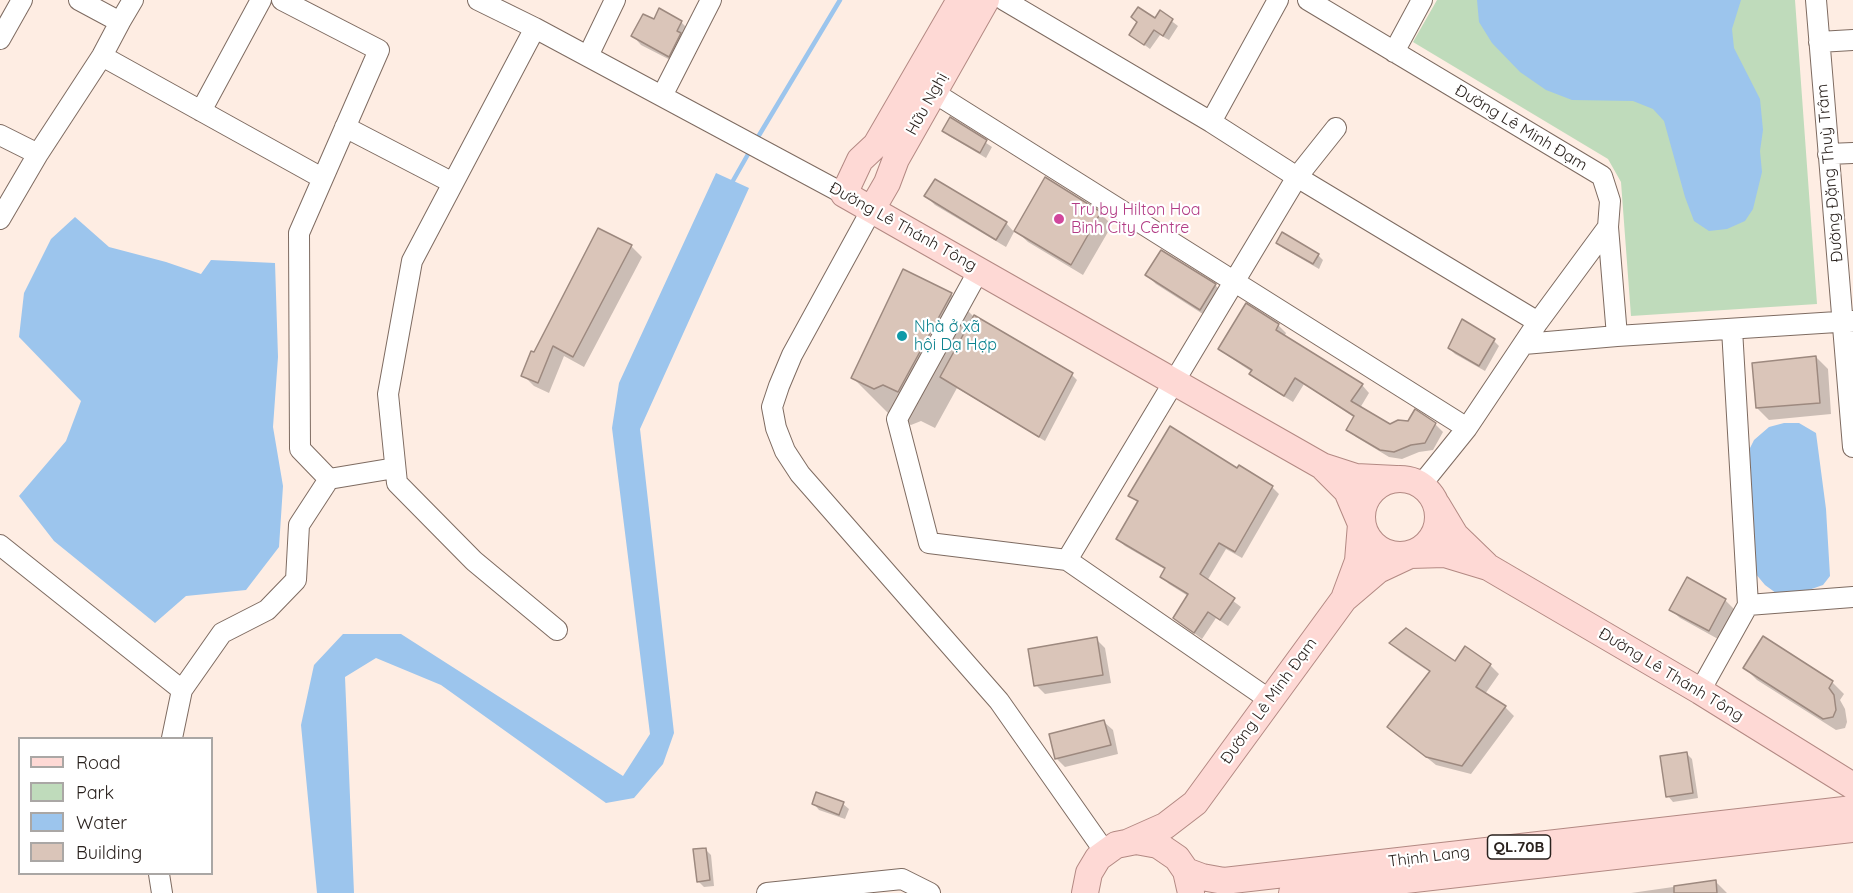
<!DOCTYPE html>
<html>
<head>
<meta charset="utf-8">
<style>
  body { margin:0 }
  #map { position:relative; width:1853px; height:893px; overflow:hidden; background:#feede3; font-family:Quicksand,sans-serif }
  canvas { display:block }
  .legend { position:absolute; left:18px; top:737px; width:195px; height:138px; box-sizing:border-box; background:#fff; border:2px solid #aaa7a5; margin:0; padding:8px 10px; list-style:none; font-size:18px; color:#2a221e }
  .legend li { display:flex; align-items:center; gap:12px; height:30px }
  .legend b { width:30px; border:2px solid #aaa7a5 }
</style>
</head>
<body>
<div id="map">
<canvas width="1853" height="893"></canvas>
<ul class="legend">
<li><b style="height:8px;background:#fed9d5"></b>Road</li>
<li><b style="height:16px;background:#bfdbbb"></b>Park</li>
<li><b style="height:16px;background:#9cc5ed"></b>Water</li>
<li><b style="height:16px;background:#dac5b9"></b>Building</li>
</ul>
</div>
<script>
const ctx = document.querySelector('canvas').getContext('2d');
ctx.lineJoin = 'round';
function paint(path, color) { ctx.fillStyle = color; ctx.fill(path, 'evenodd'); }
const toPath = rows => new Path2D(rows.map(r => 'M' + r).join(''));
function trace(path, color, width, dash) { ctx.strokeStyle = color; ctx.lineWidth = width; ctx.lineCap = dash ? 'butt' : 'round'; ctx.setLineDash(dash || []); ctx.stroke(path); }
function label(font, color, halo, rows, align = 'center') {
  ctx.font = font + ' Quicksand,sans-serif'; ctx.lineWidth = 4.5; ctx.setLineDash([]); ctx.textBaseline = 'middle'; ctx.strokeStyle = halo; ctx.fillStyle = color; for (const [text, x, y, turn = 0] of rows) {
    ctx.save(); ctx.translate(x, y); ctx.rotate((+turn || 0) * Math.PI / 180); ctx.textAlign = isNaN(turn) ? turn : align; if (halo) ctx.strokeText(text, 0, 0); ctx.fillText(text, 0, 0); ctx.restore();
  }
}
paint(toPath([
  [1437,0,1795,0,1817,304,1631,316,1621,182,1608,159,1413,42]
]), '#bfdbbb');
paint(toPath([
  [1477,0,1741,0,1732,29,1734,48,1760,99,1763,130,1760,151,1762,172,1753,209,1745,221,1727,229,1709,231,1694,221,1685,197,1664,121,1653,109,1633,101,1572,100,1546,90,1520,72,1492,43,1479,22],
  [716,173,749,188,640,429,674,733,663,764,634,798,606,803,441,685,376,658,345,677,354,893,317,893,301,725,314,665,343,634,401,634,623,776,650,734,612,428,619,383],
  [75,217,109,247,166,262,201,274,211,260,275,263,278,357,273,427,283,486,279,547,246,590,186,596,155,623,54,541,19,496,66,441,81,401,19,337,24,293,51,239],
  [1784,423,1799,423,1816,433,1826,509,1830,576,1823,585,1803,592,1780,596,1765,585,1755,573,1748,452,1754,440,1769,427]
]), '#9cc5ed');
paint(toPath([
  [1161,13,1178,26,1169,40,1160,35,1150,49,1131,35,1156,20],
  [654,21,681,22,690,31,678,64,641,45,633,36],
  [951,119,992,147,986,158,949,136,944,131],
  [1046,179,1100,213,1112,225,1083,275,1028,242,1016,231],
  [926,196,1006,223,1014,232,1006,247,935,205],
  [1277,243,1318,255,1323,260,1319,269,1283,248],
  [631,246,642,257,584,367,564,356,549,393,534,386,523,375,534,354],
  [904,271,952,295,975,318,1072,375,1077,380,1045,441,957,388,935,428,921,421,911,425,890,415,853,378],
  [1147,275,1215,285,1224,294,1209,318,1156,284],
  [1246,305,1278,325,1286,333,1284,337,1362,385,1369,393,1360,408,1390,426,1435,424,1443,432,1433,450,1419,452,1402,459,1389,457,1356,437,1348,429,1355,418,1304,384,1293,402,1259,381,1251,374,1252,372,1228,356,1220,349],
  [1494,341,1499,346,1485,371,1455,354,1449,348],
  [1816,357,1828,369,1831,414,1769,420,1757,408],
  [1237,471,1272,487,1279,494,1242,558,1226,549,1207,581,1241,607,1228,626,1216,618,1202,639,1174,618,1188,596,1169,584,1162,577,1166,570,1125,546,1117,539,1138,503,1130,495],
  [1725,600,1734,609,1718,639,1680,618,1671,610],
  [1764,638,1832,682,1844,694,1840,700,1845,709,1847,722,1845,728,1836,730,1757,680,1745,668],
  [1096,639,1105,648,1111,683,1045,694,1036,685],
  [1391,643,1455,663,1465,648,1490,665,1499,674,1485,694,1505,707,1514,716,1471,774,1436,765,1389,727,1431,673,1400,652],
  [1104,722,1113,730,1118,754,1065,767,1056,758],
  [1686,753,1692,759,1698,798,1673,802,1668,796],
  [814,804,843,804,849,809,845,819,819,810],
  [706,850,711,855,714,886,704,887,698,881],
  [1715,881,1727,893,1631,893]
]), '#0003');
trace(toPath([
  [755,142,840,0],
  [730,186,751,149]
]), '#9cc5ed', 4.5);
const building = toPath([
  [1138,7,1155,18,1160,10,1173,19,1163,36,1154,30,1144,45,1129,35,1137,22,1131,17,1138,7],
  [659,8,682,21,677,31,681,33,669,57,631,36,643,14,654,19,659,8],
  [950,117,987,140,980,153,942,131,950,117],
  [1045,177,1101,212,1071,265,1014,231,1045,177],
  [935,179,1007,222,996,240,924,196,935,179],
  [598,228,632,245,573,357,553,346,538,383,521,376,531,351,534,352,598,228],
  [1282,232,1319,254,1313,264,1276,243,1282,232],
  [1161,250,1216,284,1200,310,1145,275,1161,250],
  [903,269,952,293,898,392,883,385,874,389,851,378,903,269],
  [1246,303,1279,324,1276,330,1363,384,1351,401,1390,424,1398,420,1408,421,1415,409,1436,423,1425,443,1411,445,1394,452,1380,450,1346,430,1354,416,1295,378,1284,396,1249,374,1252,370,1218,349,1246,303],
  [974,315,1073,373,1039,437,940,377,974,315],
  [1462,319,1495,339,1479,366,1448,348,1462,319],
  [1816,356,1820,403,1756,408,1752,363,1816,356],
  [1170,426,1237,468,1239,465,1273,486,1235,552,1219,543,1200,574,1235,598,1220,620,1208,612,1194,633,1173,618,1188,594,1160,577,1165,568,1116,539,1138,501,1128,496,1170,426],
  [1687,577,1726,599,1709,631,1669,610,1687,577],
  [1406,628,1455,661,1465,646,1491,664,1476,687,1506,706,1462,766,1426,757,1387,727,1430,671,1389,643,1406,628],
  [1763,636,1833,681,1829,688,1834,695,1836,710,1833,717,1823,719,1743,668,1763,636],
  [1097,637,1103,675,1034,686,1028,649,1097,637],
  [1104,720,1111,745,1055,759,1049,734,1104,720],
  [1687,752,1693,793,1666,797,1660,756,1687,752],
  [816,792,844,802,839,815,812,804,816,792],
  [706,848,710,880,697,882,693,849,706,848],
  [1716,880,1717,893,1674,893,1674,886,1716,880]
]);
paint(building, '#dac5b9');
trace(building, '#9d897f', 1.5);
const minor = toPath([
  [282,0,379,50,299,233,300,449,329,479],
  [478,0,535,28,844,194],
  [1004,0,1211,122,1297,177,1538,322],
  [1308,0,1602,176,1610,201,1608,227,1538,322,1467,428,1421,485],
  [1816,0,1853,447],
  [120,22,133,0],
  [535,28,412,261,388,394,397,483,474,561,557,630],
  [0,39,22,0],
  [1819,42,1853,40],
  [1394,52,1422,0],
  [102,56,322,178],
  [588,56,615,0],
  [933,92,1467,428],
  [662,96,711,0],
  [201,111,261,0],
  [1211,122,1278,0],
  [345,127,453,183],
  [0,135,38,154],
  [1828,154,1853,153],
  [872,209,792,355,779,386,772,407,776,428,785,451,800,474,999,701,1105,852],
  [0,219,38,154,102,56,120,22,79,0],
  [1608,227,1617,336],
  [979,270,897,419,929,543,1067,560,1297,177,1336,128],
  [1524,344,1617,336,1853,321],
  [0,545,182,690,172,738],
  [1067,560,1270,700],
  [1748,605,1853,597],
  [182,690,222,633,267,610,296,580,299,525,329,479,395,468],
  [1700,691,1748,605,1732,329],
  [159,874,162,893],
  [767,893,902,879,930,893]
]);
const major = toPath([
  [960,0,876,145,860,160,844,194,1322,466,1356,477,1396,479],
  [872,209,887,183,896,159,986,0],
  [1324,468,1347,491,1361,524,1358,561,1345,596],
  '1362 517a38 38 0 1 1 76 0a38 38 0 1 1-76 0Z',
  [1437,505,1455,535,1486,565],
  [1129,842,1165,826,1195,803,1344,599,1378,570,1410,555,1445,554,1488,567,1700,691,1853,786],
  [1186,871,1202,877,1224,881,1853,809],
  [1085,893,1089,873,1098,858,1116,845,1136,841,1158,845,1177,858,1186,871,1191,893],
  [1292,893,1853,829]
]);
trace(minor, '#7e6b61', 22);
trace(major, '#b38983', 28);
trace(minor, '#fff', 20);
trace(major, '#fed9d5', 26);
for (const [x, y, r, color] of [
  [1059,219,6,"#d1479c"],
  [902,336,6,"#0f9aa8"]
]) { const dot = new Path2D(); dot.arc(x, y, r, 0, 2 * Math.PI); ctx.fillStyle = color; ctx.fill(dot); trace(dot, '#fff', 2); }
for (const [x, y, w] of [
  [1519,847,63]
]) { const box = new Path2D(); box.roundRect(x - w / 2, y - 12, w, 24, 4.5); ctx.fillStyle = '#fff'; ctx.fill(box); trace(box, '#2a221e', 1.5); }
label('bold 15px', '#2a221e', null, [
  ["QL.70B",1519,847]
]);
label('16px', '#2a221e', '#fff', [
  ["Hữu Nghị",927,104,-61],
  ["Đường Lê Minh Đạm",1521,128,31],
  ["Đường Đặng Thuỳ Trâm",1830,173,-95],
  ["Đường Lê Thánh Tông",903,227,29],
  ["Đường Lê Thánh Tông",1671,675,31],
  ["Đường Lê Minh Đạm",1269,701,-54],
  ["Thịnh Lang",1429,857,-7]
]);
label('16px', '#b23c85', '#fff', [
  ["Tru by Hilton Hoa",1071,210],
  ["Binh City Centre",1071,228]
], 'left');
label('16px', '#0d838f', '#fff', [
  ["Nhà ở xã",914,327],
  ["hội Dạ Hợp",914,345]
], 'left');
</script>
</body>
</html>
